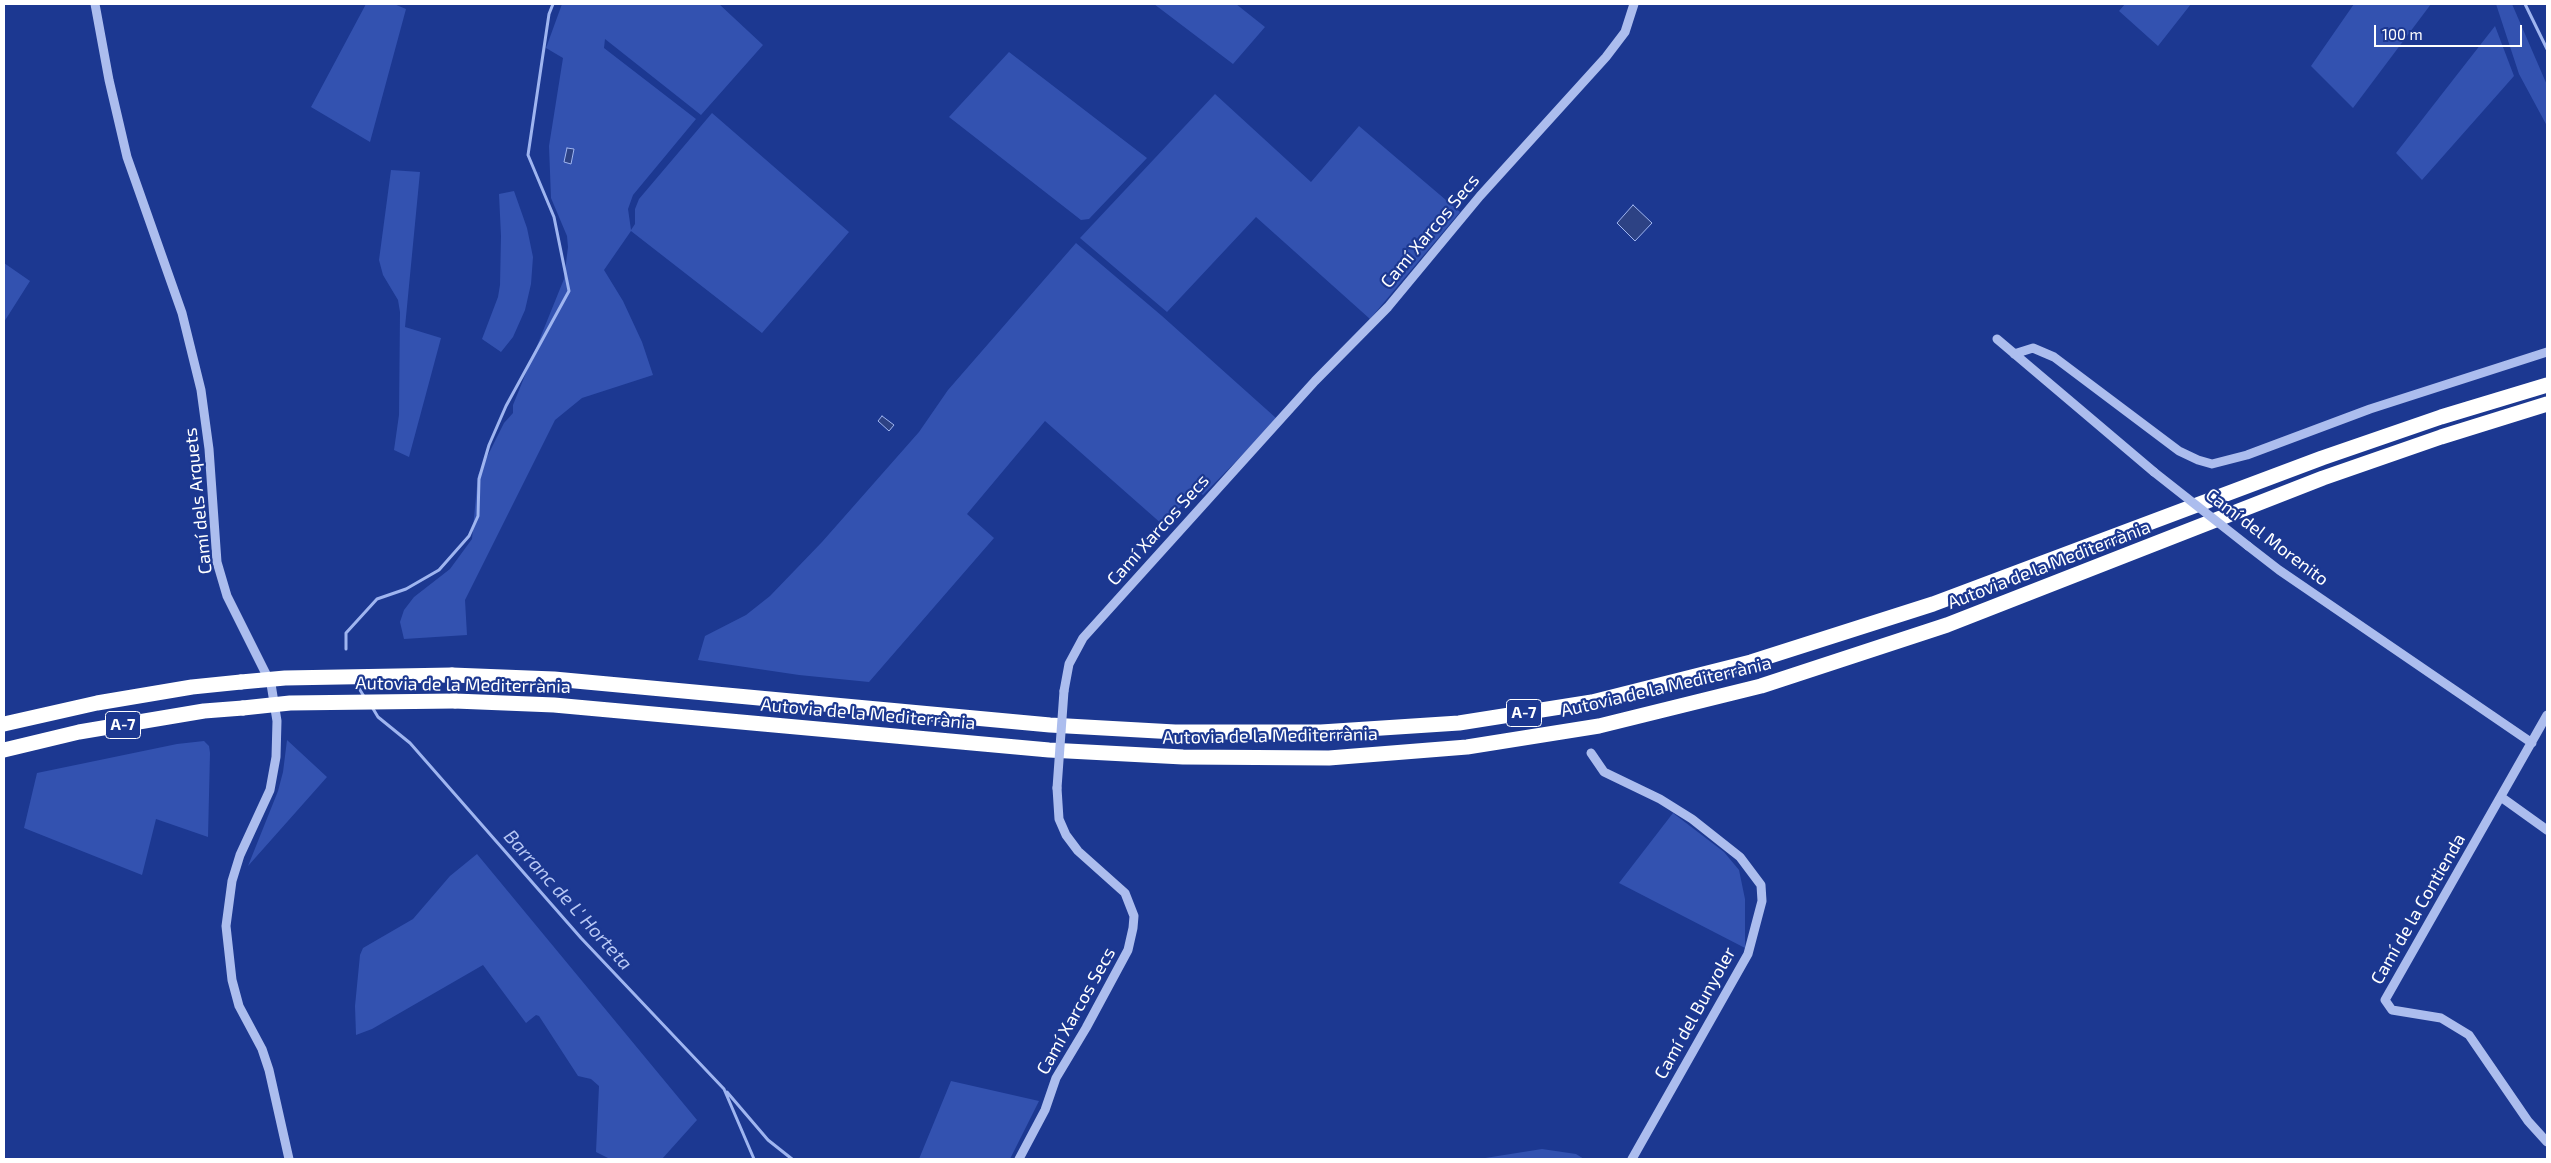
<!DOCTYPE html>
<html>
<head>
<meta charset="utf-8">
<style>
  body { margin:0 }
  #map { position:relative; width:2551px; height:1163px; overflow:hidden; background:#1c3891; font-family:"Exo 2",sans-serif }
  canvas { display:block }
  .frame { position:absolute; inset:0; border:5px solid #fff; pointer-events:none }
  .scale { position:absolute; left:2374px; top:25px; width:148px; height:22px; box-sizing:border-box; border:2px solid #fff; border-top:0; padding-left:6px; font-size:15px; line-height:18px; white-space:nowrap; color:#fff; -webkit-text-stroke:4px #1c3891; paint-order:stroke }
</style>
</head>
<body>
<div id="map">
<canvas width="2551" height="1163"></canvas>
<div class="frame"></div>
<div class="scale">100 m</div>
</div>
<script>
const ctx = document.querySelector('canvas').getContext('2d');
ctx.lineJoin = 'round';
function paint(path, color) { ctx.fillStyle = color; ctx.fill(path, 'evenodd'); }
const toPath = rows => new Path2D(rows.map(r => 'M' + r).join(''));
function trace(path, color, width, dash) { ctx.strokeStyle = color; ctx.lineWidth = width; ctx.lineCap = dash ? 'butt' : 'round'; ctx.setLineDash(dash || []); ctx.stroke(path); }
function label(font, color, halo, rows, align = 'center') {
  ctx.font = font + ' "Exo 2",sans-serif'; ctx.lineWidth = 4.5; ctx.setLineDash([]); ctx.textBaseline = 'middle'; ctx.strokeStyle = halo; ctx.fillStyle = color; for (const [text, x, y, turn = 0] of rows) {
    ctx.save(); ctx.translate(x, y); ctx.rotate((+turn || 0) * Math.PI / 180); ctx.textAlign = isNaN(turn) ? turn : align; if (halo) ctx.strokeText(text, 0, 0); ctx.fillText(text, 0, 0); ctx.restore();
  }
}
paint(toPath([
  [366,4,394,4,406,9,370,142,311,107],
  [562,4,719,4,763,45,701,115,605,39,604,48,696,119,633,195,628,209,631,230,635,224,635,209,639,199,712,113,849,232,762,333,631,231,604,270,623,301,642,342,653,375,582,398,555,420,465,600,467,635,404,639,400,622,404,610,414,597,450,569,472,539,478,475,504,423,513,413,513,405,564,279,568,247,567,236,551,198,549,146,563,58,546,48],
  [1154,4,1236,4,1265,27,1233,64],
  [2125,4,2191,4,2158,46,2119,11],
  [2354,4,2431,4,2353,108,2311,66],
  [2496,4,2512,4,2547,85,2547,126,2519,74],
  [2495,26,2514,76,2422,180,2396,153],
  [1009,52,1147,158,1089,219,1081,220,949,117],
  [1215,94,1311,182,1359,126,1460,212,1370,319,1256,217,1167,312,1080,238],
  [391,170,420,172,405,327,441,338,409,457,394,450,399,415,400,312,398,300,383,275,379,260],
  [514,191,527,228,533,257,531,284,525,310,513,337,501,352,482,339,498,297,500,285,501,236,499,194],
  [1076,243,1162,316,1276,418,1256,441,1203,495,1196,491,1163,525,1045,421,967,514,994,538,869,682,799,675,698,660,705,636,746,615,770,596,822,542,919,432,948,390],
  [4,263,30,281,4,322],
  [287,740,327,777,248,866,278,791,283,772],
  [204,741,209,746,210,753,208,837,156,819,142,875,24,828,37,773,177,744],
  [1673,813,1724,852,1739,870,1745,899,1745,948,1619,883],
  [477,854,697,1120,662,1159,610,1159,596,1152,599,1086,591,1079,578,1076,539,1016,536,1015,526,1023,483,965,372,1029,356,1035,355,1006,360,955,363,948,413,919,450,876],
  [951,1081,1039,1101,1010,1159,919,1159],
  [1542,1149,1576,1154,1584,1159,1479,1159]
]), '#3352b0');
const water = toPath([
  [567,148,574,149,571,164,564,162,567,148],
  [1633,205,1652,223,1635,241,1617,223,1633,205],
  [882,416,894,425,889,431,878,421,882,416]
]);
paint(water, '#2d4284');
trace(water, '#9fb5f0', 1);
trace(toPath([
  [2525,4,2547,49],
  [346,649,346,633,377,599,406,589,439,570,469,536,478,516,479,479,489,445,506,406,569,291,554,217,528,155,549,14,553,4],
  [355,682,365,698],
  [372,707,378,717,410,743,581,938,724,1089,754,1159],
  [727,1092,768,1140,792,1159]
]), '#9fb5f0', 3);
trace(toPath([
  [95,4,109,80,127,157,182,313,201,390,209,449,217,562,227,596,271,684,277,721,276,757,270,790,240,855,232,881,226,926,232,980,239,1006,262,1049,269,1070,289,1159],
  [1997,339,2154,472],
  [2014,354,2033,348,2054,357,2179,451,2198,460,2212,464,2247,455,2370,409,2547,352],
  [2248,546,2279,570,2532,743],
  [1064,691,1069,664,1083,638,1315,381,1388,307,1480,196,1606,57,1625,32,1634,4],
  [2547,715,2385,1000,2392,1010,2441,1018,2469,1035,2528,1121,2547,1142],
  [1591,753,1604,772,1660,799,1692,819,1740,857,1761,885,1762,901,1748,954,1632,1159],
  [2501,797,2547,830],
  [1019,1159,1045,1110,1056,1078,1086,1028,1128,950,1133,928,1134,916,1125,893,1078,851,1066,835,1059,819,1057,788]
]), '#acbdee', 9);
trace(toPath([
  [452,675,554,679,1050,725,1175,732,1321,732,1459,723,1592,702,1751,662,1933,604,2322,458,2441,417,2547,385],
  [455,701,554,705,1049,750,1183,757,1329,758,1467,747,1599,726,1761,686,1947,625,2323,478,2441,437,2547,404],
  [4,724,97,703,192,687,241,682],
  [4,750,79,732,204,711,243,708]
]), '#fff', 15);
trace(toPath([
  [2154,472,2248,546],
  [1057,788,1064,691]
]), '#acbdee', 9);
trace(toPath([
  [241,682,285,678,452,675],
  [243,708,290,703,455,701]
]), '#fff', 15);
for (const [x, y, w] of [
  [1524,713,35],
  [123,725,35]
]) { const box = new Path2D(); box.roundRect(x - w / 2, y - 13.5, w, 27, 4); ctx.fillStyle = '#1c3891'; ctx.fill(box); trace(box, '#fff', 1); }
label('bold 16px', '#fff', null, [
  ["A-7",1524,713],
  ["A-7",123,725]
]);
label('18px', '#fff', '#1c3891', [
  ["Camí Xarcos Secs",1430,231,-50],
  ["Camí dels Arquets",198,501,-96],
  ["Camí Xarcos Secs",1158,530,-48],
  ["Camí del Morenito",2267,537,37],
  ["Autovia de la Mediterrània",2049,565,-21],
  ["Autovia de la Mediterrània",463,685,1],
  ["Autovia de la Mediterrània",1666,687,-13],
  ["Autovia de la Mediterrània",868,714,5],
  ["Autovia de la Mediterrània",1270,736,-1],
  ["Camí de la Contienda",2418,909,-60],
  ["Camí Xarcos Secs",1076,1011,-61],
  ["Camí del Bunyoler",1695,1013,-61]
]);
label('italic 19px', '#b8c8f5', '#1c3891', [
  ["Barranc de L' Horteta",568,900,48]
]);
</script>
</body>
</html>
